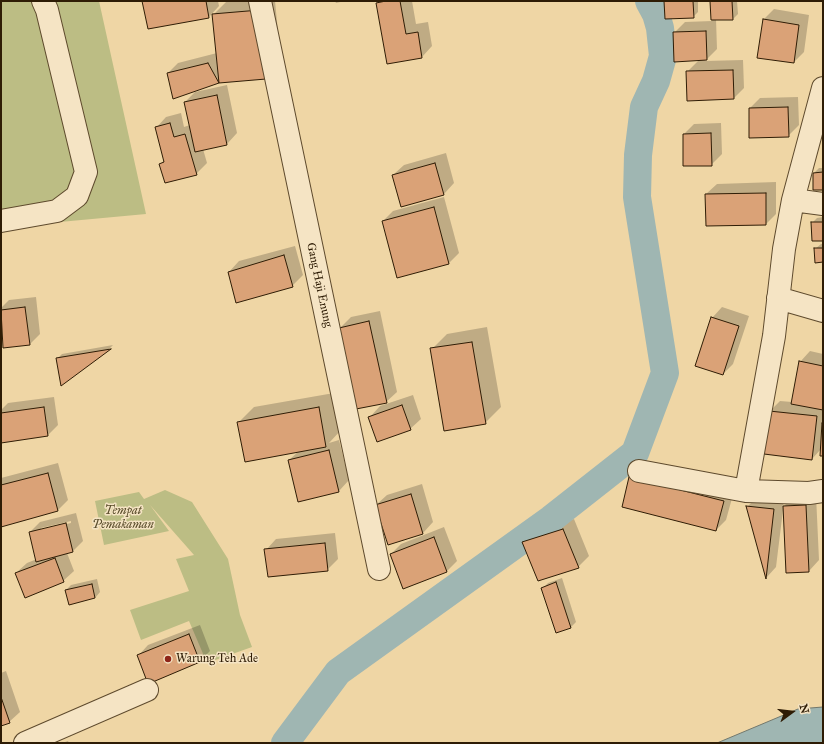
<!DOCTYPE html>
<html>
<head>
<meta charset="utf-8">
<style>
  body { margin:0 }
  #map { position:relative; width:824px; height:744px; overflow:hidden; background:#efd6a5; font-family:"IM FELL Great Primer",serif }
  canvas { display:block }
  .frame { position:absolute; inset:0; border:2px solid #2e1c05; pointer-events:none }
  .north { position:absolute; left:772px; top:692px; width:40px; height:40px; -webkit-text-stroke:3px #f5e4c4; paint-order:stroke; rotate:75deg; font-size:11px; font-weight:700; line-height:16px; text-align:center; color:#2e1c05 }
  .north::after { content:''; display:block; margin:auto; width:14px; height:18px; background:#2e1c05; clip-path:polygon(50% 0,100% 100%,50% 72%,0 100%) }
</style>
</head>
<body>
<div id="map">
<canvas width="824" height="744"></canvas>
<div class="frame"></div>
<div class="north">N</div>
</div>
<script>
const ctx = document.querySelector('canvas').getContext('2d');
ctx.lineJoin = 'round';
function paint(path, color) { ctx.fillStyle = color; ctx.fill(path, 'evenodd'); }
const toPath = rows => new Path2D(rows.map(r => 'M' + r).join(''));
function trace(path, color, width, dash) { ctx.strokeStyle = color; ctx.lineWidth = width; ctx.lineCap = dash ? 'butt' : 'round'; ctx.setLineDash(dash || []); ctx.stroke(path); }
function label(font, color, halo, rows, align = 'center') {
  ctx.font = font + ' "IM FELL Great Primer",serif'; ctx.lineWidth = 3; ctx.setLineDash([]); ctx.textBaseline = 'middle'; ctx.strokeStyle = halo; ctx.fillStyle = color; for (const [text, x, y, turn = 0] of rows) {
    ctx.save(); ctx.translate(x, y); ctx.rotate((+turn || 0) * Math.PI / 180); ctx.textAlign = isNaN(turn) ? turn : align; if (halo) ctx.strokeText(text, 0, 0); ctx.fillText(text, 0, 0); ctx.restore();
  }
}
paint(toPath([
  [1,1,99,1,146,214,49,223,1,232],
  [165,490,192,502,228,559,240,615,252,647,207,663,189,621,141,640,130,610,189,591,176,559,194,555,150,505,169,531,104,545,95,501,139,492,144,499]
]), '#bcbd84');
const water = toPath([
  [823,707,823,743,717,743,798,709,823,707]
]);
paint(water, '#9fb6b2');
trace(water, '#72786d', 1);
paint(toPath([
  [143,1,218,1,219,6,209,17],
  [227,1,275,1,281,63,266,78,219,82,174,98,168,73,178,63,217,53,213,15],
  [335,1,345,1,336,3],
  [379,1,412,1,416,24,428,22,432,46,422,57,388,63,377,3],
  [665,1,698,1,698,12,693,17],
  [711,1,737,1,738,14,733,19,716,19,717,49,705,61,743,60,744,88,734,98,687,72,699,60,674,33,685,22,712,21],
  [774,9,809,15,804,52,794,62,764,19],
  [227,85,237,133,227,144,203,149,207,163,196,174,160,164,165,160,156,128,166,117,181,113,184,127,190,125,185,102,195,92],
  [798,97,799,125,788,136,750,108,760,98],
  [721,123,722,154,711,165,684,165,684,134,694,124],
  [446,153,454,183,444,194,402,206,393,175,404,165],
  [819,168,823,168,823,189,814,173],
  [776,182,776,214,766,224,706,194,717,184],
  [444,197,459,253,449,263,383,221,393,211],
  [823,217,823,240,812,223,817,218],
  [821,244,823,244,823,261,815,249],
  [295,246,303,275,292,286,229,272,239,261],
  [36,297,40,334,30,344,4,347,1,308,9,300],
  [722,307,749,316,733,364,723,374,712,318],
  [380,311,397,392,386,402,340,328,351,317],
  [487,327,501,407,485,423,432,349,447,334],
  [113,345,110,348,62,384,57,359,62,354],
  [810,351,823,354,823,455,821,449,812,459,770,411,780,401,792,402,800,362],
  [334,393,341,430,329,443,339,440,349,480,339,491,299,501,289,460,299,451,238,423,254,407],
  [413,395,421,419,410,429,370,417,380,406],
  [54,397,58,425,48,435,1,442,1,410,8,403],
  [58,463,68,500,58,510,1,526,1,478],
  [641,467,734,491,726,520,716,530,630,478],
  [422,484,433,522,423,533,376,505,387,495],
  [816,495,819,560,809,571,783,510,776,567,767,577,747,507,758,496,784,499,783,507,794,496],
  [76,513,83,541,73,551,67,553,74,571,63,581,16,573,27,563,37,559,30,532,40,522],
  [71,521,71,523,41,530,41,528],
  [574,519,589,556,578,567,523,543,533,532],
  [444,527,457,561,447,571,391,554,401,544],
  [335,533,338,559,327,570,266,550,276,539],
  [562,578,576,622,571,627,557,632,543,588,548,583],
  [97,579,100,592,95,598,66,590,71,585],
  [200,625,210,651,200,661,138,656,148,645],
  [6,671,20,712,9,722,1,725,1,673],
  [68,741,69,743,62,743]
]), '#0003');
trace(toPath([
  [285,743,338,672,551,519,635,453,665,373,637,197,638,155,644,107,656,81,663,56,660,28,656,14,649,1]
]), '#9fb6b2', 28);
const building = toPath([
  [142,1,206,1,209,18,148,29,142,1],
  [386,1,400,1,406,34,418,32,422,58,387,64,376,3,386,1],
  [664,1,693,1,694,18,665,19,664,1],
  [710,1,732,1,733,20,711,20,710,1],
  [260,10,266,79,219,83,212,14,260,10],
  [763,19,799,25,794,63,757,58,763,19],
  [706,31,707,60,674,62,673,32,706,31],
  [208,63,219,83,173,99,167,73,208,63],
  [733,70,734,99,687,101,686,71,733,70],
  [217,95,227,145,195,152,184,102,217,95],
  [788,107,789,137,749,138,749,108,788,107],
  [170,123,174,137,185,134,197,175,165,183,159,164,164,162,155,127,170,123],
  [711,133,712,166,683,166,683,134,711,133],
  [435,163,444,195,401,207,392,175,435,163],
  [823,172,823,190,813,190,813,173,823,172],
  [766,193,766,225,706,226,705,194,766,193],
  [434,207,449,264,397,278,382,221,434,207],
  [811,222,823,222,823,241,812,241,811,222],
  [814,248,823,248,823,262,815,263,814,248],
  [284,255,293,287,236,303,228,272,284,255],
  [25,307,30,345,3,348,1,310,25,307],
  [711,317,739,326,723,375,695,366,711,317],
  [369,321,387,403,356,409,339,328,369,321],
  [472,342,486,424,444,431,430,348,472,342],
  [111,349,61,386,56,358,111,349],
  [799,361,823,366,823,410,791,404,799,361],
  [402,405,411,430,377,442,368,417,402,405],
  [44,407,48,436,1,443,1,413,44,407],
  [319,407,326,447,245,462,237,422,319,407],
  [769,411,817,416,812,460,764,454,769,411],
  [822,423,823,423,823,456,820,456,822,423],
  [329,450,339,492,298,502,288,460,329,450],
  [48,473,58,511,1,527,1,485,48,473],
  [629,477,724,501,716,531,622,507,629,477],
  [411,494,423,534,388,545,375,505,411,494],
  [806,505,809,572,786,573,783,506,806,505],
  [746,506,774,509,766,579,746,506],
  [66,523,73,552,36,562,29,532,66,523],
  [563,529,579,568,538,581,522,542,563,529],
  [434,537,447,572,403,589,390,554,434,537],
  [325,543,328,571,268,577,264,549,325,543],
  [55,558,64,582,25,598,15,573,55,558],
  [556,582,571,628,556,633,541,588,556,582],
  [92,584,95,598,69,605,65,590,92,584],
  [189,634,200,662,148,684,137,655,189,634],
  [1,697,10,723,1,726,1,697]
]);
paint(building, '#daa277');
trace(building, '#2e1c05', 1);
const minor = toPath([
  [260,1,379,569],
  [793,200,823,204],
  [1,221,57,211,77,196,86,172,47,10,43,1],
  [778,298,823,311],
  [639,471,746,491,809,493,823,491],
  [746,491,774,336,784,249,793,200,823,88],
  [25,743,147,690]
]);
trace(minor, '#5e4a2d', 24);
trace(minor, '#f5e4c4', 22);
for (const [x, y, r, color] of [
  [168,659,4,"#8f2418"]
]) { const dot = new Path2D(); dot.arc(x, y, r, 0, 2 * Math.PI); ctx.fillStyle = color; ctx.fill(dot); trace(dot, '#f5e4c4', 1.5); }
label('12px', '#2e1c05', '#f5e4c4', [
  ["Gang Haji Enung",319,285,78]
]);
label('italic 12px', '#594c2b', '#f5e4c4', [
  ["Tempat",123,511],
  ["Pemakaman",123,525]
]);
label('12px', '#2e1c05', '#f5e4c4', [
  ["Warung Teh Ade",176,659]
], 'left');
</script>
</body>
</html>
